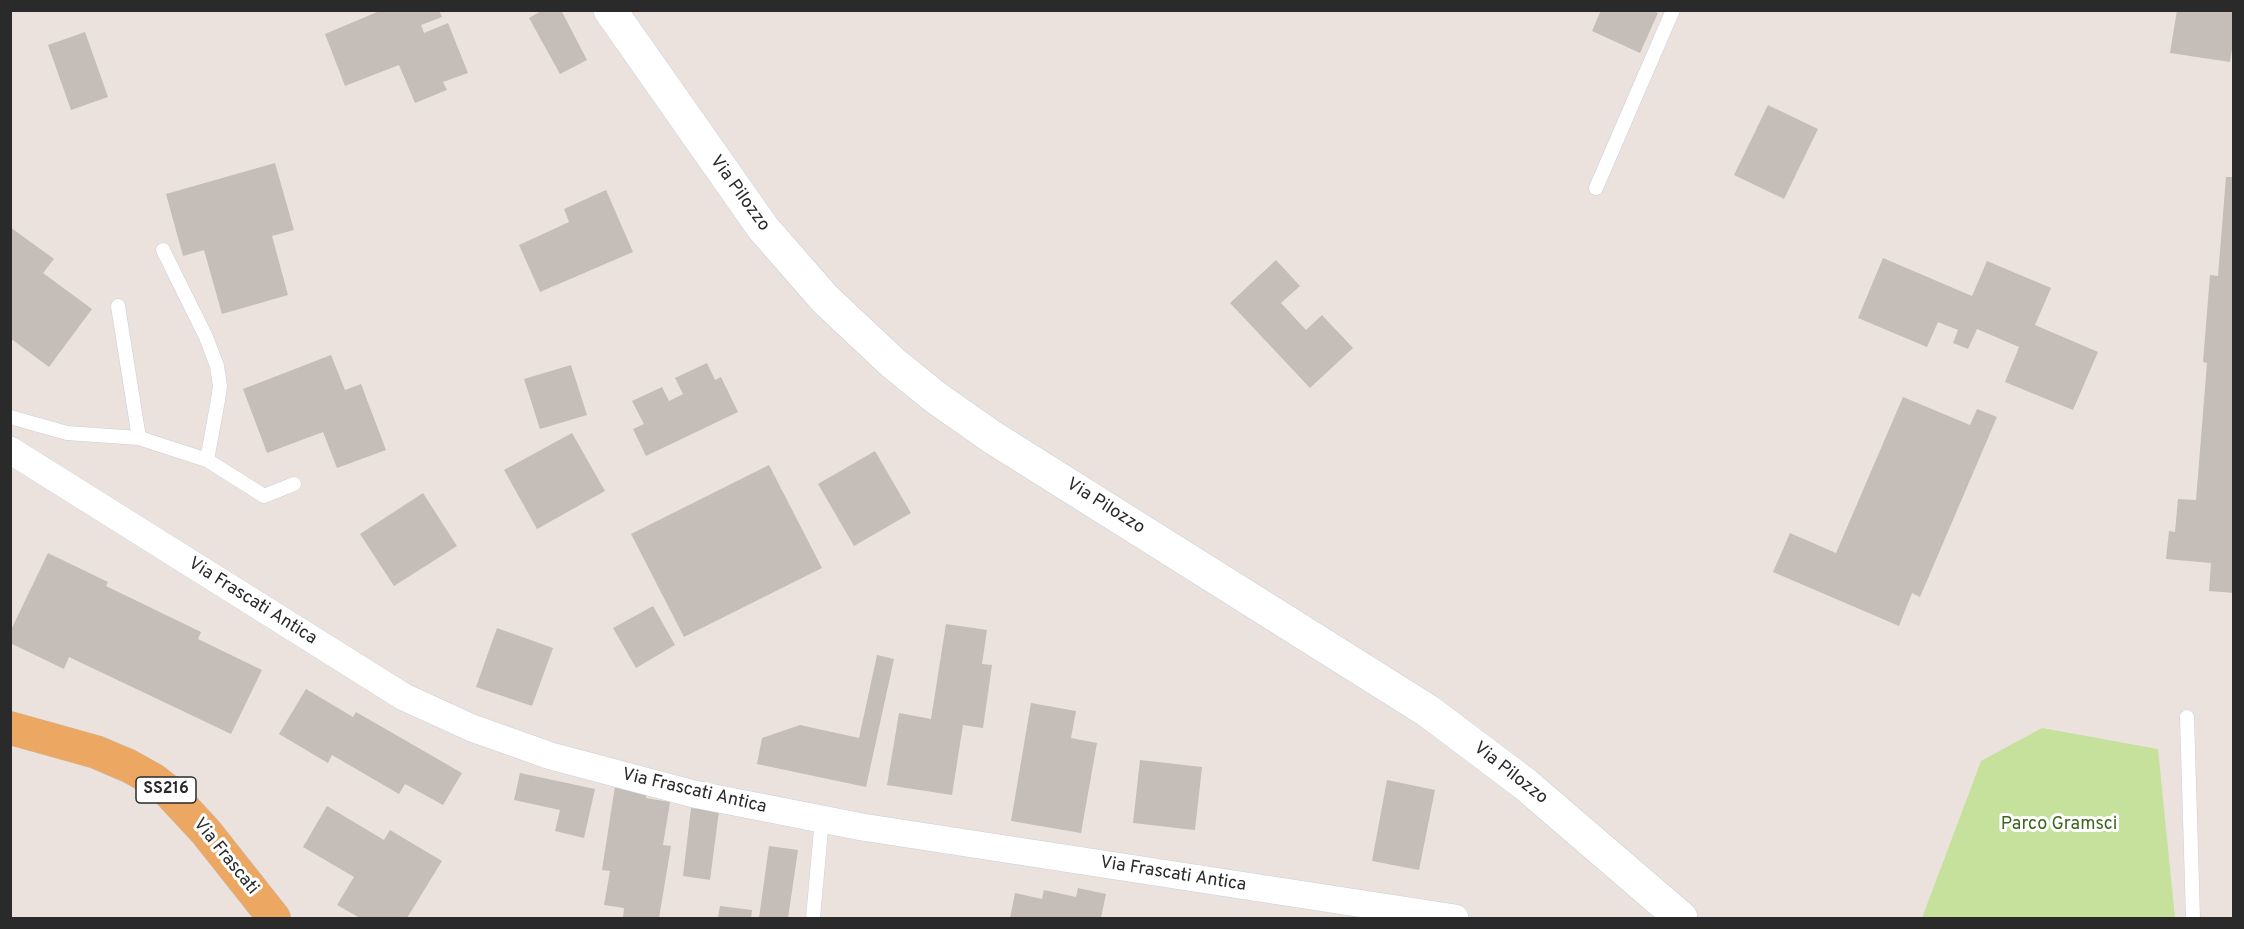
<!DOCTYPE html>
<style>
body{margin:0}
#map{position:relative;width:2244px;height:929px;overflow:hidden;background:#ece2dd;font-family:Overpass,sans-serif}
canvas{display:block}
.frame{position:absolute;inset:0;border:12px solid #2a2a2a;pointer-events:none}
</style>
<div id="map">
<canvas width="2244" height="929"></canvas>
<div class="frame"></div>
</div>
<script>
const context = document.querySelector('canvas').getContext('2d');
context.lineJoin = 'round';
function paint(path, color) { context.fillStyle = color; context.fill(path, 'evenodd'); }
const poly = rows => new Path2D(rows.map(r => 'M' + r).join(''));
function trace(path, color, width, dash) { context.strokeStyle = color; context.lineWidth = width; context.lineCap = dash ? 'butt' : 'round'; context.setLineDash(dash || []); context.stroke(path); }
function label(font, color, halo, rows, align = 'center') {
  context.font = font + ' Overpass,sans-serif'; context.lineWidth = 6; context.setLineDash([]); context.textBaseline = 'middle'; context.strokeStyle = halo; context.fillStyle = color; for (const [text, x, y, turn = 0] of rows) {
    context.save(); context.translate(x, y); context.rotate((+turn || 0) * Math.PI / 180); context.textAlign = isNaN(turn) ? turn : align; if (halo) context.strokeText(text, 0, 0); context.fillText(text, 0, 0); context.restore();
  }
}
const green = poly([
 [2042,728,2158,749,2175,918,1922,918,1981,761]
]);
const building = poly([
 [382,10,439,10,442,17,421,25,424,33,448,23,468,73,443,82,447,90,415,103,399,65,345,86,325,34],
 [543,10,561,10,587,60,560,74,529,18],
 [1601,10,1652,10,1658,13,1640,53,1592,31],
 [2177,10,2234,10,2234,36,2230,62,2170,53],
 [85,32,108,97,71,110,48,45],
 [1768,105,1818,129,1784,199,1734,175],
 [275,163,294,230,272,236,288,295,222,314,204,250,183,256,166,194],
 [2226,177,2234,177,2234,593,2209,591,2211,563,2166,559,2169,531,2175,532,2178,499,2196,500,2207,363,2203,362,2210,275,2218,276],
 [606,190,633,252,540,292,519,245,569,222,564,209],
 [10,227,54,259,43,273,92,309,49,367,10,338],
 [1883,258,1972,296,1987,261,2051,288,2035,325,2098,352,2073,410,2005,382,2019,347,1977,329,1968,349,1953,343,1958,330,1938,322,1927,347,1858,318],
 [1276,260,1300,286,1281,303,1306,330,1322,315,1353,348,1310,388,1230,303],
 [331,355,345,390,361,384,386,450,337,468,323,432,267,453,243,389],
 [707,363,715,380,721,377,738,412,646,456,633,429,644,424,632,401,662,387,669,401,683,394,675,378],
 [571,365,587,415,540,429,524,379],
 [1903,397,1970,425,1977,409,1997,417,1920,597,1912,593,1899,626,1773,572,1790,533,1836,553],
 [572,433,605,491,537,529,504,470],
 [875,451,911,513,854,546,818,484],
 [769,465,822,568,684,637,631,534],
 [423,493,457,546,394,586,360,534],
 [48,553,108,582,106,586,201,632,198,639,262,670,231,734,69,657,64,669,10,643,10,632],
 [653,606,675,645,636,668,613,628],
 [946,624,987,630,982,664,992,665,983,728,963,725,952,795,887,785,899,713,931,719],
 [497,628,553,648,532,706,476,687],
 [877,655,894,659,866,787,757,764,762,738,800,725,859,738],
 [306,689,353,717,356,712,462,773,443,805,405,784,399,794,332,755,328,763,279,734],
 [1031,703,1076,711,1071,738,1097,743,1081,833,1011,821],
 [1140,760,1202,767,1195,830,1133,823],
 [520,773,595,789,584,838,555,831,560,810,514,800],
 [1387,780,1435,790,1419,870,1372,861],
 [615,786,647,791,646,798,670,802,663,845,671,846,659,918,623,918,624,908,604,905,610,871,602,870],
 [327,806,384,840,390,830,442,861,407,918,360,918,337,905,354,877,303,847],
 [691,808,719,811,710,880,683,876],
 [769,846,798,850,788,918,759,918],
 [1078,888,1106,894,1101,918,1010,918,1015,893,1042,899,1044,890,1076,897],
 [720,906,752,910,751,918,718,918]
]);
const lane = poly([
 [1596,188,1673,10],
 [118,306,139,438],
 [10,417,67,433,139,438,207,460,218,400,220,386,217,366,206,337,163,250],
 [207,460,264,496,294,484],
 [2187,717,2193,918],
 [813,918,822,819]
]);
const street = poly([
 [10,450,404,697,472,728,551,756,694,794,862,827,1455,918]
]);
const secondary = poly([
 [610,10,763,228,825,299,892,362,935,397,992,437,1428,711,1525,784,1681,918]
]);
const primary = poly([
 [10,728,96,752,129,766,154,780,168,791,206,832,274,918]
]);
const shields = [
 [166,790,60]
];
const shieldNames = [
 ["SS216",166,790]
];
const streetNames = [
 ["Via Pilozzo",739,194,54],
 ["Via Pilozzo",1105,507,32],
 ["Via Frascati Antica",252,602,32],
 ["Via Pilozzo",1510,774,38],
 ["Via Frascati Antica",694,792,13],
 ["Via Frascati",225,857,51],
 ["Via Frascati Antica",1173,875,9]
];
const parkNames = [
 ["Parco Gramsci",2059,825]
];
paint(green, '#c5e19b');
paint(building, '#c4bdb8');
trace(lane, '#c8cfd8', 15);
trace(street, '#c8cfd8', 28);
trace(secondary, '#c8cfd8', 34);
trace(primary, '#c3c3c3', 34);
trace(lane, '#fff', 14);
trace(street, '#fff', 27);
trace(secondary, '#fff', 33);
trace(primary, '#eca862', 33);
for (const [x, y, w] of shields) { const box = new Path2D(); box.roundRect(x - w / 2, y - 13, w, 26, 4.5); context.fillStyle = '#fff'; context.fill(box); trace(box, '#2a2a2a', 1.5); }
label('bold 16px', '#2a2a2a', null, shieldNames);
label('18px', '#2a2a2a', '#fff', streetNames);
label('18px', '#3e651d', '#fff', parkNames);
</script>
